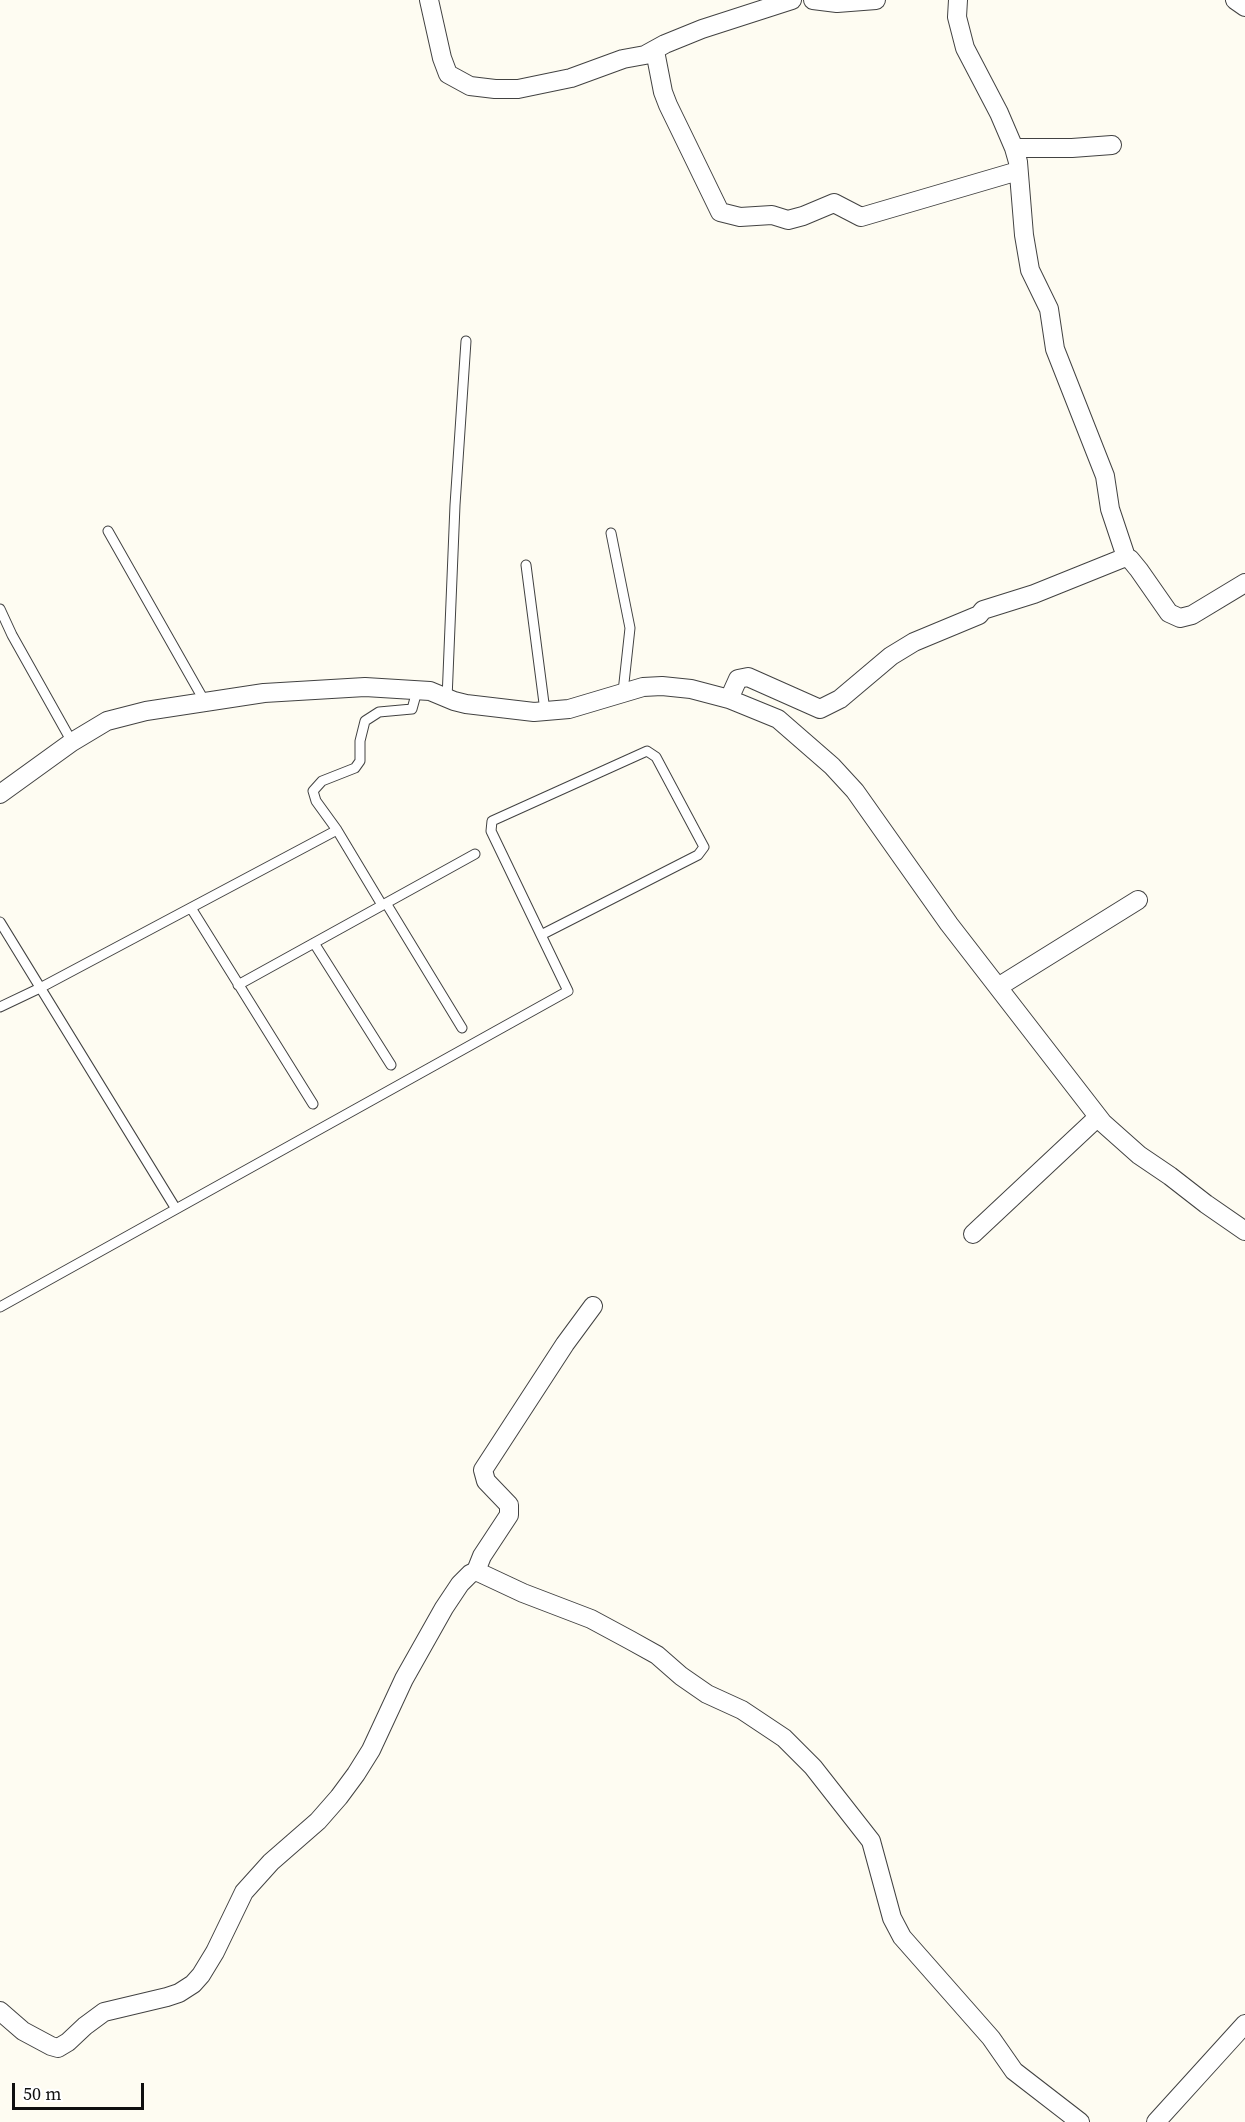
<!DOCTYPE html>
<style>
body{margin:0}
#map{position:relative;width:1245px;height:2122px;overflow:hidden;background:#fefcf2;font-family:"Source Serif 4",serif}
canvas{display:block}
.scale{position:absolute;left:12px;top:2083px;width:132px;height:27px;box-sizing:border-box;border:3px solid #0f0f0f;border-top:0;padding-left:8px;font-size:18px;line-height:21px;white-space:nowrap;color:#0f0f0f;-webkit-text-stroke:4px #fff;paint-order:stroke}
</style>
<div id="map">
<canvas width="1245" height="2122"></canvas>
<div class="scale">50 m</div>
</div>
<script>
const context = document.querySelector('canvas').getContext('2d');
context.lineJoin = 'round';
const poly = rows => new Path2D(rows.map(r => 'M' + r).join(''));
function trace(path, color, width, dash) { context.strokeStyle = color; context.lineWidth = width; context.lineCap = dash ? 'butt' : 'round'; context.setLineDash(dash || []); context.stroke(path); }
const lane = poly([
 [108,531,205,702],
 [611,533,630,628,623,692],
 [526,565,545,711],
 [0,609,12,635,72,742],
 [447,699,455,505,466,341],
 [386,903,462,1028],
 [382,905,337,830,316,801,313,791,322,781,355,768,360,761,360,741,365,721,379,712,412,709,417,691],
 [191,908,313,1104],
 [0,922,176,1209],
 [314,943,391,1065],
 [238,985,475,854],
 [0,1007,40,988,337,830],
 [0,1307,568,991,541,935,491,831,492,821,647,751,656,757,704,847,698,855,541,935]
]);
const street = poly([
 [429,0,442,58,448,74,470,86,495,89,518,89,571,78,623,59,645,55,665,44,702,29,792,0],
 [813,0,837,3,876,0],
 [958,0,957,17,965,48,999,113,1014,148,1018,162,1024,235,1030,270,1049,309,1055,349,1105,476,1110,509,1126,557],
 [1235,0,1245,7],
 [655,51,663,92,668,105,720,212,740,217,772,215,788,220,803,216,834,203,861,217,1018,171],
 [1014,148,1072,148,1112,145],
 [729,699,738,679,748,677,820,709,840,699,891,656,914,642,979,615,983,610,1034,594,1126,557,1130,559,1139,570,1169,613,1180,618,1192,615,1245,583],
 [0,794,72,742,107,721,146,711,264,693,365,687,430,691,454,701,466,704,534,712,569,709,643,687,662,686,691,689,729,699,778,719,832,766,855,791,949,924,1103,1123,1139,1155,1170,1176,1206,1204,1245,1231],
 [998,987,1138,900],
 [973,1234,1098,1117],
 [476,1571,482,1556,509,1515,509,1505,486,1481,483,1470,565,1344,593,1306],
 [0,2011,23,2031,51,2046,58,2048,68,2042,85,2026,104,2012,167,1997,179,1993,193,1984,201,1975,215,1952,244,1892,271,1862,318,1821,339,1797,356,1774,371,1750,404,1679,444,1608,460,1584,470,1574,476,1571,523,1593,591,1619,630,1640,657,1655,681,1676,707,1694,742,1710,784,1738,813,1767,871,1841,892,1918,902,1937,991,2038,1014,2071,1080,2122],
 [1156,2122,1245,2024]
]);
trace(lane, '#424242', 11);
trace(street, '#424242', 20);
trace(lane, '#fff', 9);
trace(street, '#fff', 18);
</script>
